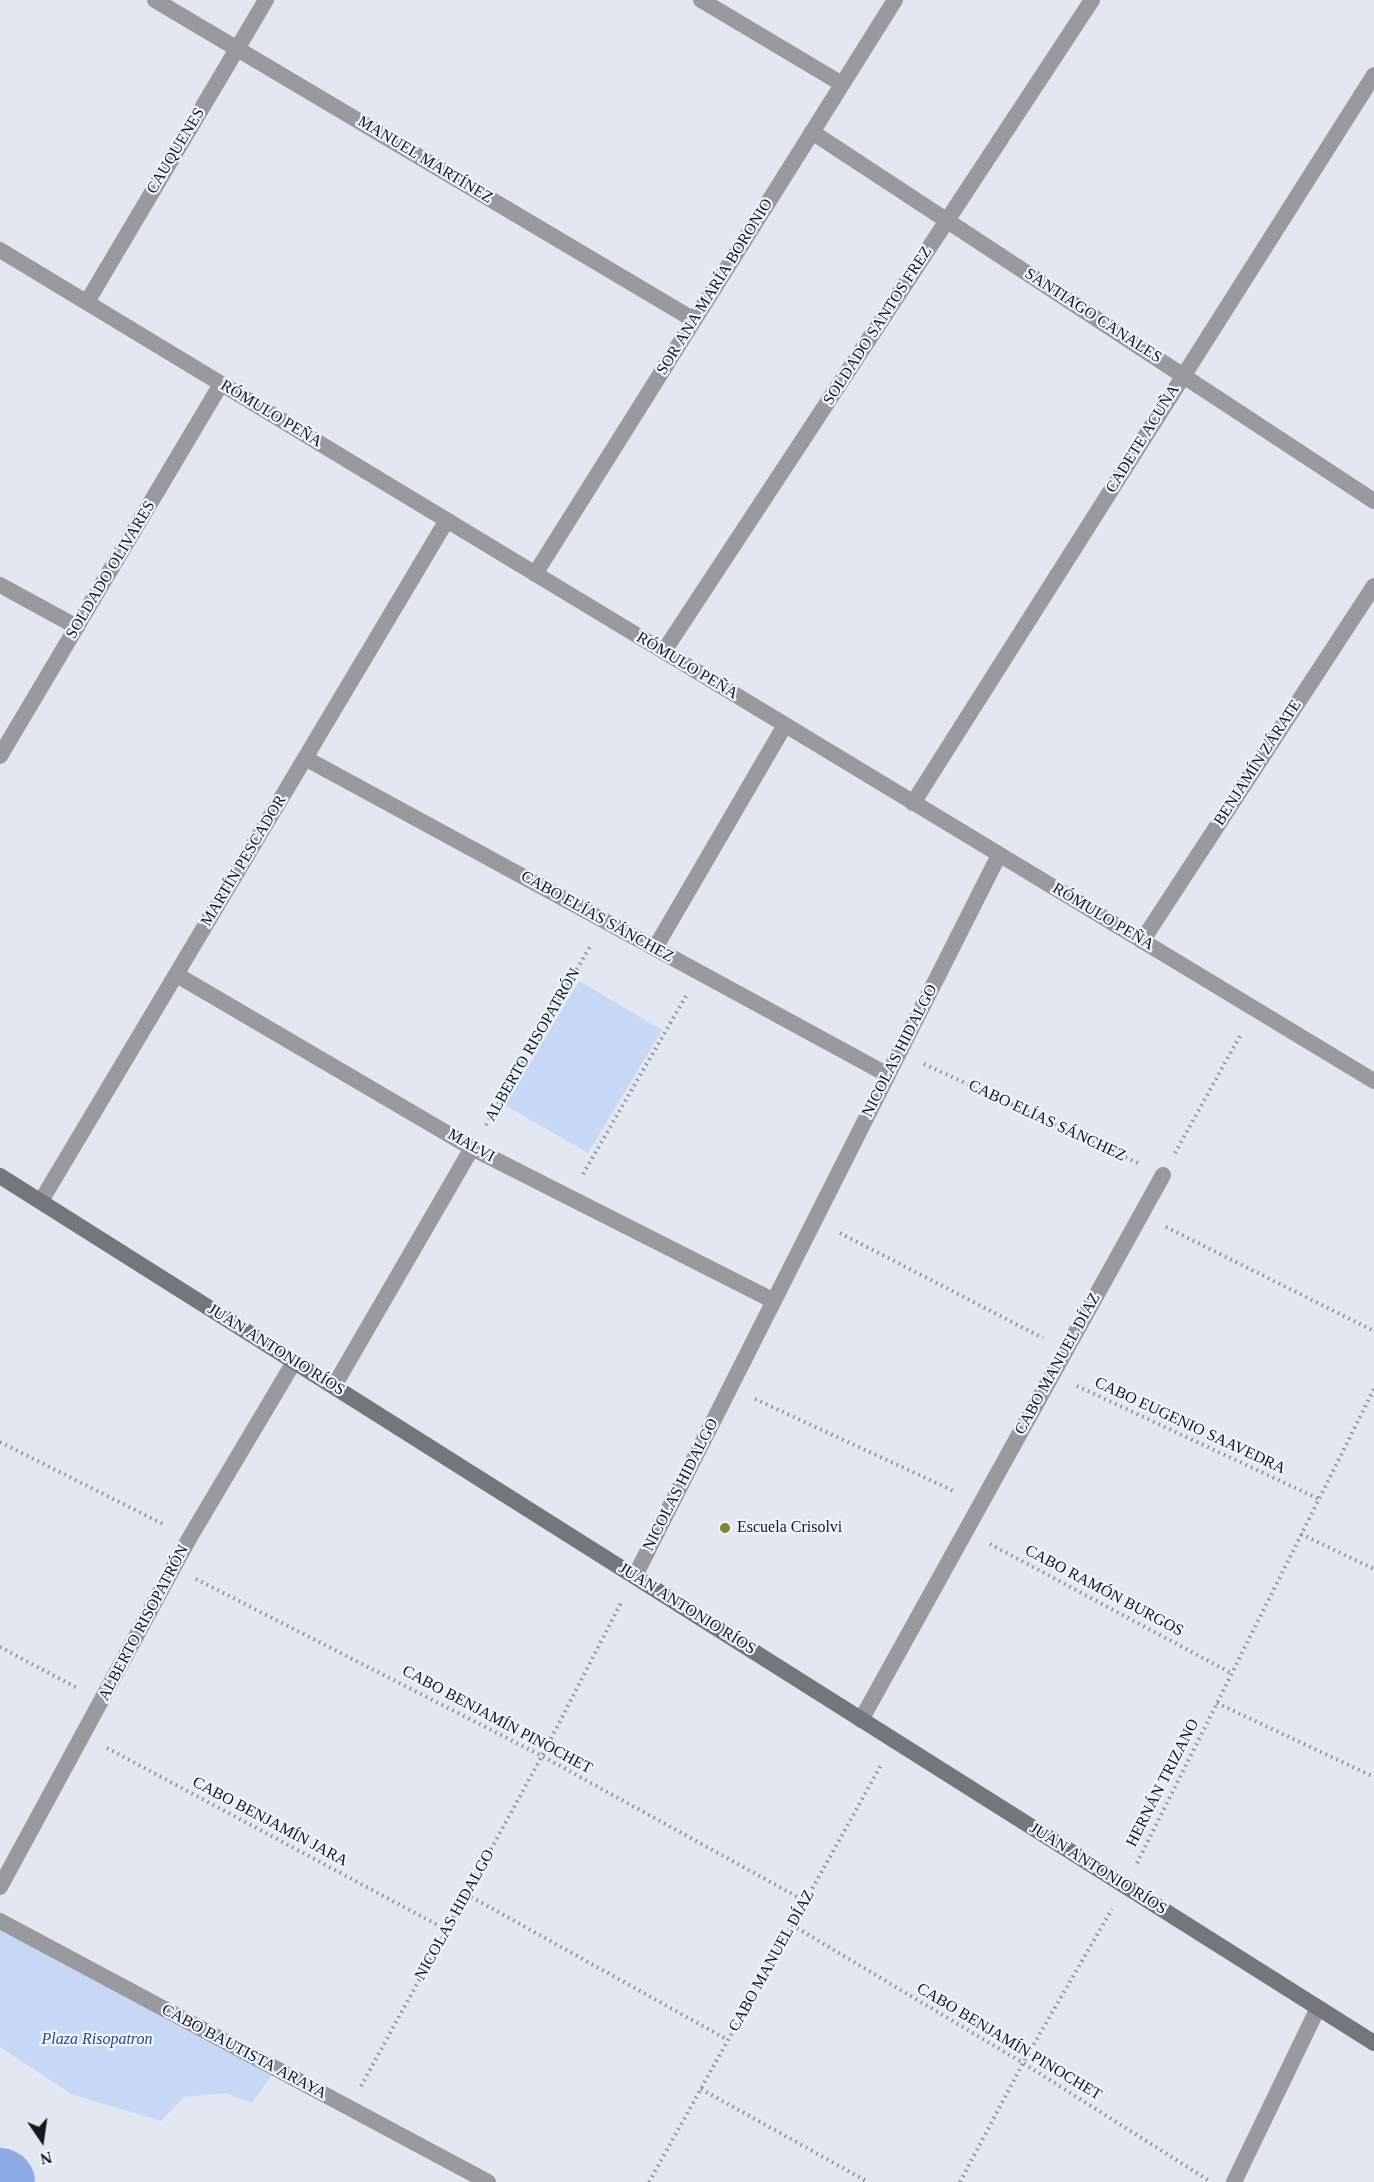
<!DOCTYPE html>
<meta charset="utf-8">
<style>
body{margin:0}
#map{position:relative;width:1374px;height:2182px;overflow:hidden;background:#e2e7f1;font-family:"Times New Roman",serif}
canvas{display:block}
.north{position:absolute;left:12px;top:2110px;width:60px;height:60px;-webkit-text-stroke:4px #eff5fe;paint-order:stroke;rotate:167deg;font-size:16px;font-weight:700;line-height:24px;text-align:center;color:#16181b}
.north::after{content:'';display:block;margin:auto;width:21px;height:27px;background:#16181b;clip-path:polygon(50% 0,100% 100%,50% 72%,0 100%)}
</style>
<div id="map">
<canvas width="1374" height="2182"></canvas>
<div class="north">N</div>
</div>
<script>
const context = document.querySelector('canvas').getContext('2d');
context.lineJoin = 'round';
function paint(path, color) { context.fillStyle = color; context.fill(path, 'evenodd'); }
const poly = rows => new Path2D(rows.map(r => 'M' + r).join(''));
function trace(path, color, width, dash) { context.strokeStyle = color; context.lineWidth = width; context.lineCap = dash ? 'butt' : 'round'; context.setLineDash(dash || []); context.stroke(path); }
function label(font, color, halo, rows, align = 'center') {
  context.font = font + ' "Times New Roman",serif'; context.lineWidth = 4.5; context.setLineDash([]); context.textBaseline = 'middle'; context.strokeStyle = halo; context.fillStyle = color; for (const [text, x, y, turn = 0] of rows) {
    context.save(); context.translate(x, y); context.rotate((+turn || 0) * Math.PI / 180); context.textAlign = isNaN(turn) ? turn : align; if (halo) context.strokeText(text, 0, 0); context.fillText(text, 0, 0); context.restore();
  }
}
const green = poly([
 [579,981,662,1030,588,1153,505,1105],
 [0,1921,276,2069,252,2103,226,2093,184,2097,161,2121,71,2094,0,2047]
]);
const river = poly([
 [0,2181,2,2182]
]);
const path = poly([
 [924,1064,1138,1163],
 [486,1125,591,945],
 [1175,1153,1241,1034],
 [583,1174,686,996],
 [1166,1227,1374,1331],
 [840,1233,1043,1338],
 [1077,1386,1319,1499],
 [755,1399,956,1492],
 [0,1442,165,1525],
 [1301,1534,1374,1569],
 [990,1544,1231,1673],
 [196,1579,542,1756,805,1901],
 [0,1647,79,1689],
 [1217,1703,1374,1777],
 [107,1748,447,1930],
 [1137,1863,1374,1389],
 [466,1894,728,2040],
 [792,1925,1023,2063,1208,2180],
 [361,2086,542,1756,622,1601],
 [701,2089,868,2182],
 [649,2182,881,1765],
 [960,2182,1023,2063,1112,1909]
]);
const minor = poly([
 [155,0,694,320],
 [701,0,842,84],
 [812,132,1374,501],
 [87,302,266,0],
 [0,585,77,627],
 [664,651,1092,0],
 [0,756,221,384],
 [305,758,888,1075],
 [913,803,1374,75],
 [1142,941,1374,586],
 [655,948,785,725],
 [177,975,472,1148,774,1301],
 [41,1201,447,520],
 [334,1386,472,1148],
 [635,1576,999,855],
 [861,1720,1163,1175],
 [0,1887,190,1537,294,1362],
 [0,1921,488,2182],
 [1234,2182,1318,2008]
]);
const tertiary = poly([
 [0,250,1374,1081],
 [535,574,895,0]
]);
const secondary = poly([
 [0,1176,1374,2043]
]);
const markers = [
 [725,1528,6,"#7f8530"]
];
const streetNames = [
 ["CAUQUENES",176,151,-59],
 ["MANUEL MARTÍNEZ",425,160,31],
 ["SOR ANA MARÍA BORONIO",715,287,-58],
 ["SANTIAGO CANALES",1093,316,33],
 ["SOLDADO SANTOS FREZ",878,326,-57],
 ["RÓMULO PEÑA",271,414,31],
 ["CADETE ACUÑA",1143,439,-58],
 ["SOLDADO OLIVARES",111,570,-59],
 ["RÓMULO PEÑA",687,666,31],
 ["BENJAMÍN ZÁRATE",1258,763,-57],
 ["MARTÍN PESCADOR",244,861,-59],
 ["CABO ELÍAS SÁNCHEZ",597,917,29],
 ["RÓMULO PEÑA",1103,917,31],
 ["ALBERTO RISOPATRÓN",533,1045,-60],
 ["NICOLAS HIDALGO",900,1051,-63],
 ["CABO ELÍAS SÁNCHEZ",1047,1121,25],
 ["MALVI",471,1146,29],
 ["JUAN ANTONIO RÍOS",276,1350,32],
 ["CABO MANUEL DÍAZ",1058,1364,-61],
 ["CABO EUGENIO SAAVEDRA",1190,1426,25],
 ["NICOLAS HIDALGO",681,1485,-63],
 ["CABO RAMÓN BURGOS",1104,1591,28],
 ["JUAN ANTONIO RÍOS",687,1609,32],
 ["ALBERTO RISOPATRÓN",144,1623,-62],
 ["CABO BENJAMÍN PINOCHET",497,1720,28],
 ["HERNÁN TRIZANO",1163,1783,-63],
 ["CABO BENJAMÍN JARA",270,1822,28],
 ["JUAN ANTONIO RÍOS",1098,1869,32],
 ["NICOLAS HIDALGO",455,1915,-61],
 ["CABO MANUEL DÍAZ",772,1961,-61],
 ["CABO BENJAMÍN PINOCHET",1009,2042,31],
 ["CABO BAUTISTA ARAYA",244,2052,28]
];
const poiNames = [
 ["Escuela Crisolvi",737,1528]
];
const parkNames = [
 ["Plaza Risopatron",97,2040]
];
paint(green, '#c7d7f6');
trace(river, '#8dabe4', 66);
trace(path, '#888c93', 4, [1.5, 4.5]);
trace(minor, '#989a9e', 16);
trace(tertiary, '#989a9e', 16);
trace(secondary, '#73767b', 16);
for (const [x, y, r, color] of markers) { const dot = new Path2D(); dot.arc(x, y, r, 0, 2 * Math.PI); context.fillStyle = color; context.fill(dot); trace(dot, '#eff5fe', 2); }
label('16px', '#16181b', '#eff5fe', streetNames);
label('16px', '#16181b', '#eff5fe', poiNames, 'left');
label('italic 16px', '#27488c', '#eff5fe', parkNames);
</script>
